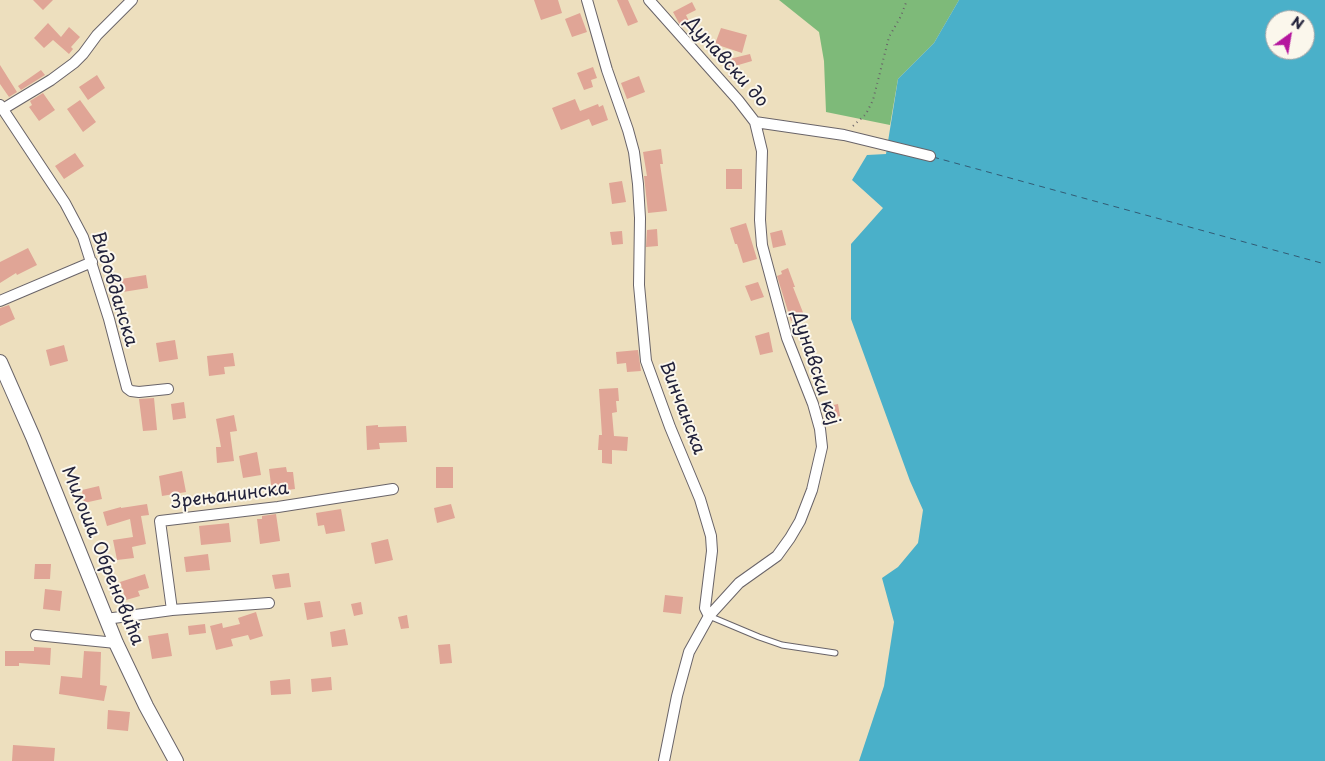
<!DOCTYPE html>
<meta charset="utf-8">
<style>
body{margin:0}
#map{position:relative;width:1325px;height:761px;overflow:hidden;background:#eddfbe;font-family:"Playpen Sans",sans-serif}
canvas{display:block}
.north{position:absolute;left:1265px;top:10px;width:50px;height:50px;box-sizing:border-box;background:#fbf7ec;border:1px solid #a4a2a5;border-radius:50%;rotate:32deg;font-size:14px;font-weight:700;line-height:20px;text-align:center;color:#22223b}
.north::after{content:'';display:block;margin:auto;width:18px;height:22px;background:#b5179e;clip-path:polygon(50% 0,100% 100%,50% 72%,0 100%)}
</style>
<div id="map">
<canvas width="1325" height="761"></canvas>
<div class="north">N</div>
</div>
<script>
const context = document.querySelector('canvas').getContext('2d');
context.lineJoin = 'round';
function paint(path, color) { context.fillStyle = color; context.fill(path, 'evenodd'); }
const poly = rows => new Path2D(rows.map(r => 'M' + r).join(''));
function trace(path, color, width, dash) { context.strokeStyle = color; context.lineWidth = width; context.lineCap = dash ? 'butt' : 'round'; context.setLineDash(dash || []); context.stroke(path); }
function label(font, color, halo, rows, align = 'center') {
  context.font = font + ' "Playpen Sans",sans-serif'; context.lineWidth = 4; context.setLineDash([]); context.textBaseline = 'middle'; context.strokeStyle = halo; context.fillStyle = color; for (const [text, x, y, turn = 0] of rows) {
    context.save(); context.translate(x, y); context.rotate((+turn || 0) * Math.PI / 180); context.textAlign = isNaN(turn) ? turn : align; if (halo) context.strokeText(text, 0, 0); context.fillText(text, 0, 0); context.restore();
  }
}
const forest = poly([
 [779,0,959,0,934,43,898,79,890,125,826,112,824,61,819,32]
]);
const water = poly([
 [959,0,1325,0,1325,761,859,761,884,686,894,622,882,578,898,567,918,543,923,510,910,481,851,319,851,244,883,208,852,180,867,155,886,154,898,79,934,43],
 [1275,20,1305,20,1305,50,1275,50]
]);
const ferry = poly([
 [933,157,1325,264]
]);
const building = poly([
 [33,0,53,0,43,10],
 [534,0,558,0,562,13,541,20],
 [617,0,628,0,638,22,628,26],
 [692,2,696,10,686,15,689,21,680,25,673,12],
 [580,13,587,32,572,37,565,19],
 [48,23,61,37,69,27,80,37,71,47,73,49,69,54,53,40,44,48,34,38],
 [721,28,747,35,742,53,715,44],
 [750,54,752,61,735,66,737,75,729,77,725,60],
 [0,65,17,92,9,97,0,84],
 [593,67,597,78,591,80,593,87,584,90,577,73],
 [41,70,45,75,21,90,18,86],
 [97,75,105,88,88,100,79,87],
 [639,76,645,92,627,99,621,83],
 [43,93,55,110,39,121,29,107,32,105,30,101],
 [575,99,580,111,598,104,599,107,603,105,608,120,592,126,589,119,561,130,552,108],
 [80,100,96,122,83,132,67,109],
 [661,149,663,164,660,164,667,211,648,213,644,176,647,176,643,152],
 [75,153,84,166,64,179,55,166],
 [726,169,742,169,742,189,726,189],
 [622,181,626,202,612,204,609,183],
 [746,223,757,259,743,263,737,244,735,244,730,228],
 [657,229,658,246,646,247,647,230],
 [782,230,786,245,773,248,770,233],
 [622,231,623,244,612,245,610,232],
 [28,248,37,265,17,275,16,273,0,283,0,262],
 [788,268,795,287,793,287,804,315,791,321,777,276,782,274,781,271],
 [146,275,148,288,123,292,121,279],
 [758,282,764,297,751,301,745,286],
 [9,305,15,319,0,326,0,308],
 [769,332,773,352,760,355,755,336],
 [175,340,178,359,159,362,156,343],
 [64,345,68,361,50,366,46,350],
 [638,350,641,371,627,372,626,363,617,364,616,352],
 [233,353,235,366,224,367,225,374,209,376,207,356],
 [618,388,619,401,616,401,617,412,612,413,614,436,628,437,627,451,612,450,612,464,602,463,602,450,598,450,599,435,602,435,599,389],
 [154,398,157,430,143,431,139,399],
 [184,402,186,418,173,420,171,404],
 [838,404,840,416,826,418,824,407],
 [234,415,237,431,230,432,234,461,217,463,216,447,221,447,216,419],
 [378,425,378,427,406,426,407,442,379,443,380,449,367,450,366,426],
 [257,452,261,475,243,478,239,456],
 [286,467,287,472,293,472,295,489,272,492,269,469],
 [436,467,453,467,453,488,436,488],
 [182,471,186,492,162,496,159,476],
 [99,486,102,499,84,503,82,490],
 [147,504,149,515,141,516,146,544,132,547,134,558,117,560,113,540,133,537,130,519,107,526,103,512,121,507,121,508],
 [451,504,455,518,437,523,434,508],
 [341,509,345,531,326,534,324,525,318,526,316,513],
 [276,514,280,541,260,544,257,519,262,519,262,516],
 [229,523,231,542,201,545,199,526],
 [388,539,393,560,375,564,371,543],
 [208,554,210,570,186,572,184,557],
 [35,564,51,564,50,579,34,579],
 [289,573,291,587,275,589,272,575],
 [145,574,149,588,138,591,140,596,126,600,120,582],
 [45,589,62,591,60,611,43,609],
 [665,595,683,597,681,614,663,612],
 [320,601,323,617,307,620,304,603],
 [361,602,363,614,354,616,351,604],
 [256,612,263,636,250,640,248,635,231,639,233,646,216,650,210,626,222,623,223,628,240,624,238,618],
 [407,615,409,628,401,629,398,617],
 [205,624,206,633,189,635,188,626],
 [345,629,348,645,332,647,330,632],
 [168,633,172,656,152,659,148,636],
 [450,644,452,663,440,664,438,645],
 [34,647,51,648,50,665,19,663,19,666,5,666,5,651,34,651],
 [84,651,101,652,100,685,107,686,104,701,59,694,61,676,82,678],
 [331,677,332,690,312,692,311,679],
 [290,679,291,694,271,695,270,681],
 [108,710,130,712,128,731,107,729],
 [13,745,55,748,54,761,12,761]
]);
const path = poly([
 [853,126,866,114,873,100,889,37,901,16,907,0]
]);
const service = poly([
 [709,616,759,637,782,645,835,653]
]);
const minor = poly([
 [587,0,607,70,628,130,634,152,638,184,640,218,639,285,646,361,670,427,700,499,711,536,712,551,705,608,709,616],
 [649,0,738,100,755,122,844,135,930,156],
 [0,105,65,203,83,237,109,319,127,388,131,391,139,392,168,389],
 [3,109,51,80,74,63,83,54,97,35,132,0],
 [0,301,92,262],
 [172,610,160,521,278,507,393,489],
 [106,619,172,610,269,603],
 [36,635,116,643],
 [664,761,677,696,689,652,709,616,739,583,777,556,790,538,800,521,812,490,822,447,820,429,813,404,787,338,762,245,760,220,762,151,755,122]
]);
const tertiary = poly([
 [0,362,33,437,116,643,146,706,176,761]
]);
const streetNames = [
 ["Дунавски до",726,62,48],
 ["Видовданска",114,289,73],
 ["Дунавски кеј",815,368,72],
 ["Винчанска",682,408,69],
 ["Зрењанинска",230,496,-7],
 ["Милоша Обреновића",102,556,68]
];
paint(forest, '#7eba79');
paint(water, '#4ab0c9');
trace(ferry, '#325b74', 1, [6, 5]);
paint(building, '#e0a596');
trace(service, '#696469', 7);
trace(minor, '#696469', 12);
trace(tertiary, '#696469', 16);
trace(path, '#696469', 2, [1, 4]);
trace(service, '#fff', 5);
trace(minor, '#fff', 10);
trace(tertiary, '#fff', 14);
label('18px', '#22223b', '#fbf7ec', streetNames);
</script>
